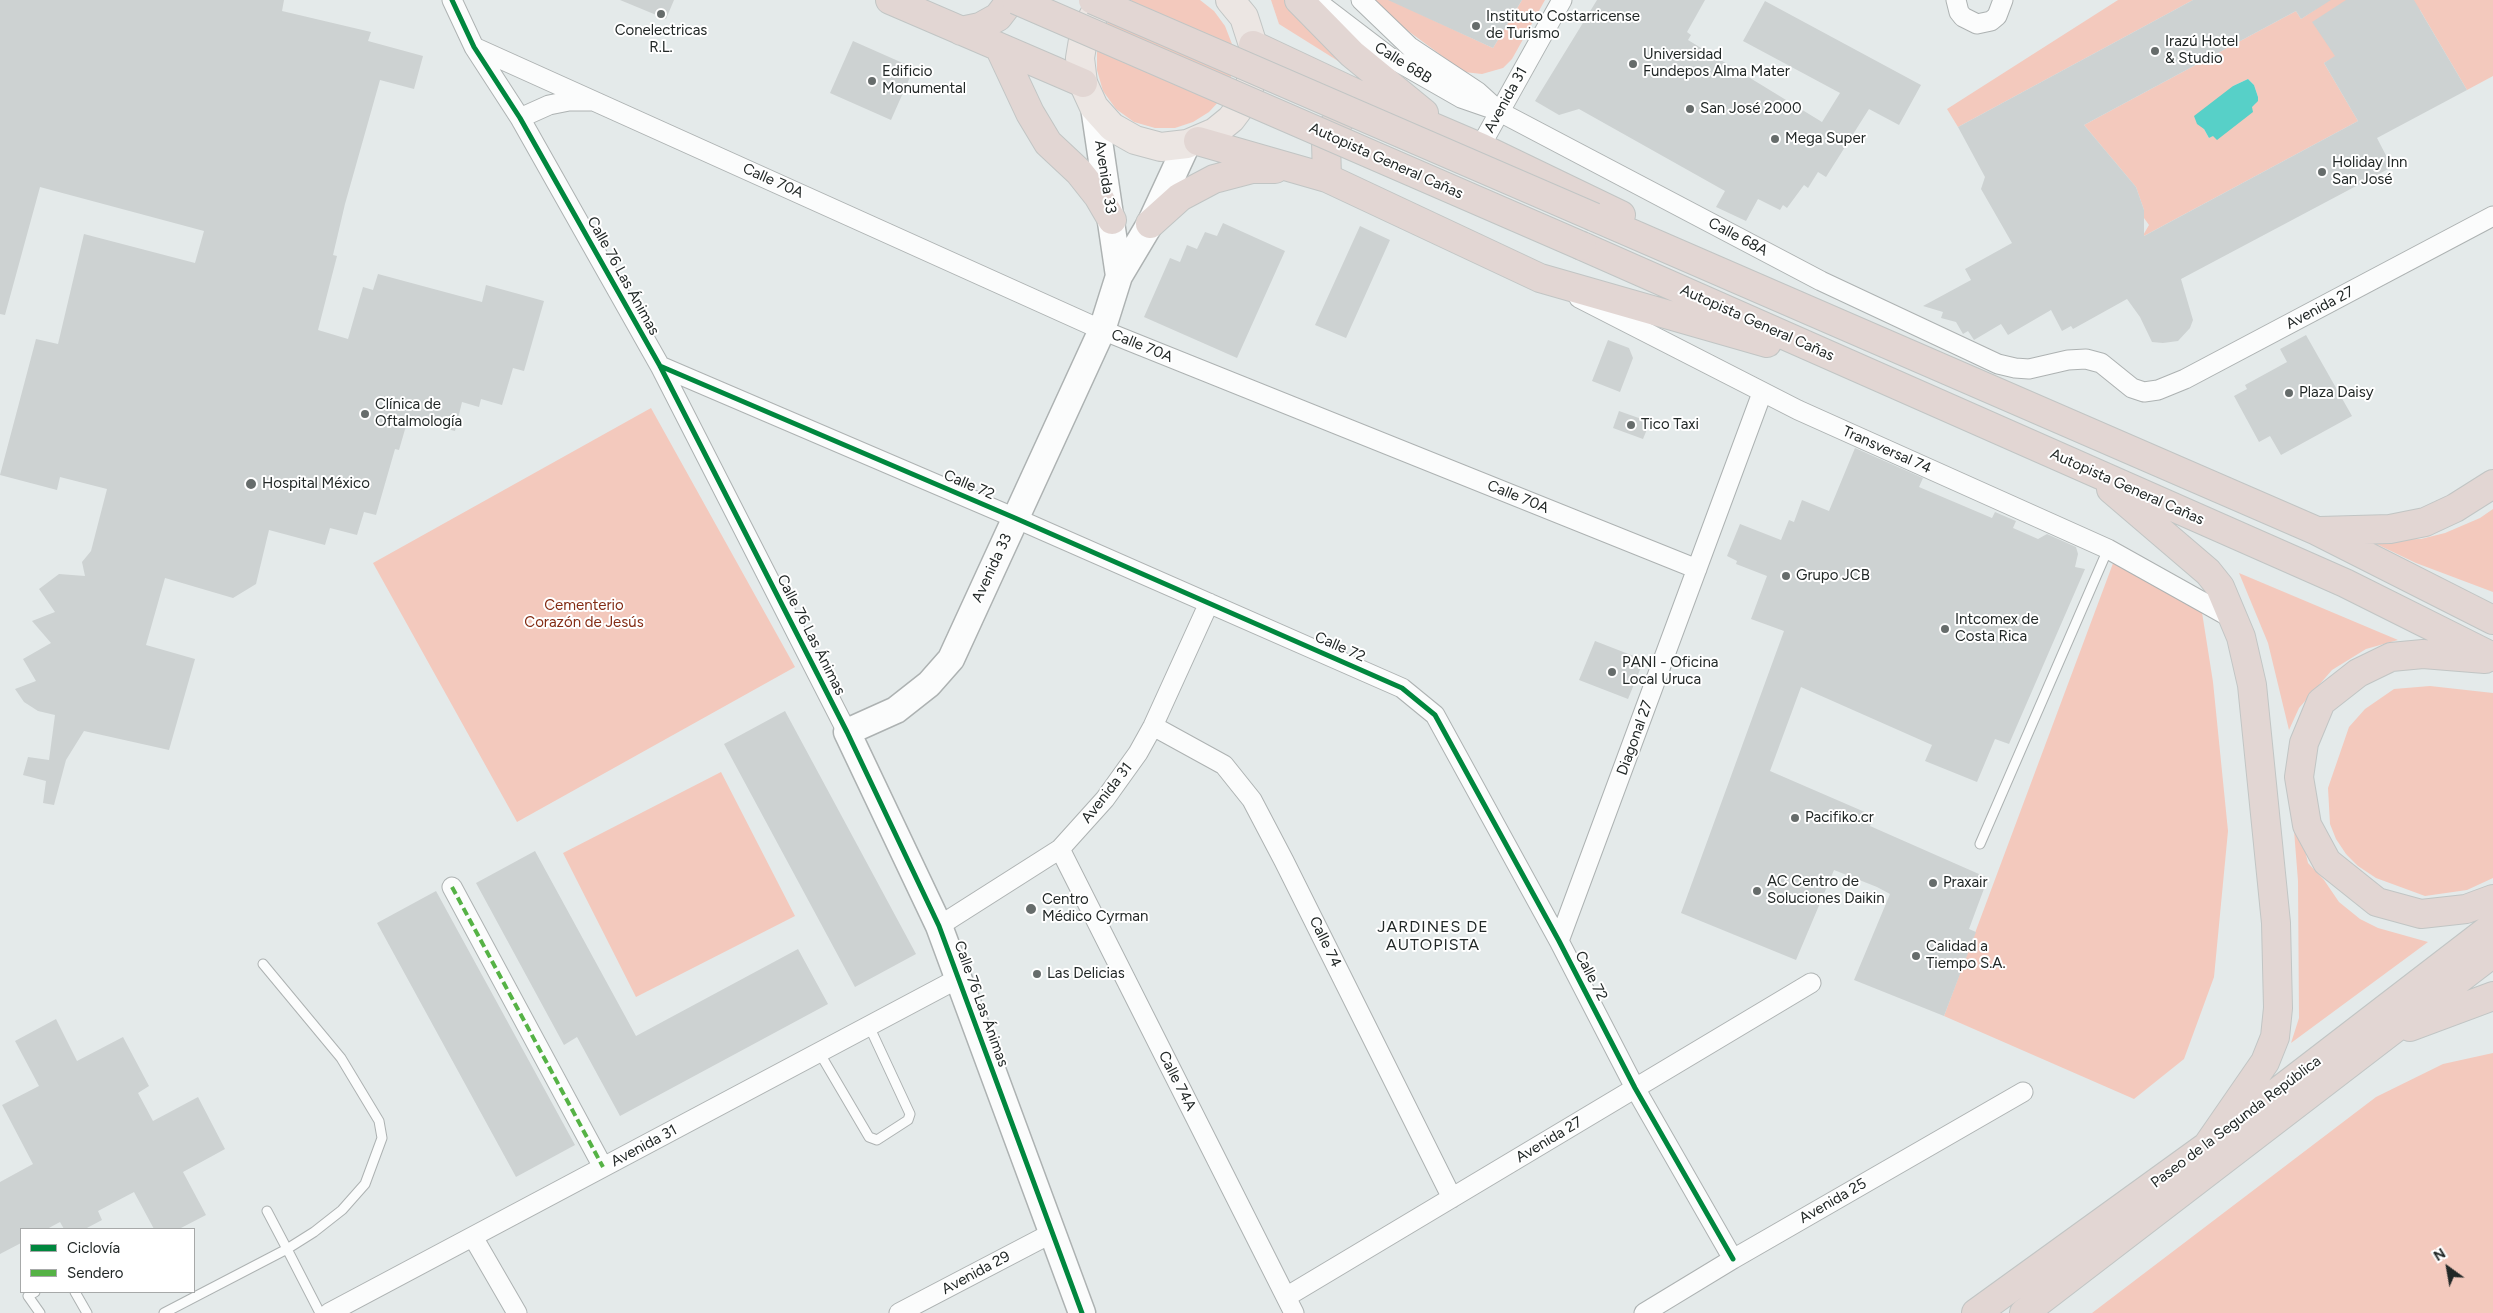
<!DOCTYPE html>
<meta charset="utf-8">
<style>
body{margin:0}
#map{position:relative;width:2493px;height:1313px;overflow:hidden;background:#e4eaea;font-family:Figtree,sans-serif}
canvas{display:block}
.legend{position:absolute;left:20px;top:1228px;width:175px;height:65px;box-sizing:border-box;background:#fff;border:1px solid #a7a9a9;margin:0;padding:6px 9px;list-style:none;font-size:15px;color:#222827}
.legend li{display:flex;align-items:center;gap:10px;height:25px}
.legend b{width:25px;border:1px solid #a7a9a9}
.north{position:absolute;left:2423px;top:1243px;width:50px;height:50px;-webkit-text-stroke:4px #fff;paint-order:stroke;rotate:328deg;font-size:14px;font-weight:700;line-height:20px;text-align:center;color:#222827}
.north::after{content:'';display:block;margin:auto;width:18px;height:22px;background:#222827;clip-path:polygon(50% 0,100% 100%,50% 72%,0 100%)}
</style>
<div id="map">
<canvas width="2493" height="1313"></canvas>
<ul class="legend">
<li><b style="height:6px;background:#00873e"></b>Ciclovía</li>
<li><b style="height:6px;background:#55b245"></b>Sendero</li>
</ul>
<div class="north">N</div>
</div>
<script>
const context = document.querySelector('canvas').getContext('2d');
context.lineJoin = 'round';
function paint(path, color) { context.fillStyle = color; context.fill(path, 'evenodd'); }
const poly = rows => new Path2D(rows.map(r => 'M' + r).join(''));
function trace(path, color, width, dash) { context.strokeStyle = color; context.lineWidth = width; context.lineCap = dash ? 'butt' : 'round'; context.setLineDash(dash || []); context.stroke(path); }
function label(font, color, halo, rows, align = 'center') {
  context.font = font + ' Figtree,sans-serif'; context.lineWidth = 4; context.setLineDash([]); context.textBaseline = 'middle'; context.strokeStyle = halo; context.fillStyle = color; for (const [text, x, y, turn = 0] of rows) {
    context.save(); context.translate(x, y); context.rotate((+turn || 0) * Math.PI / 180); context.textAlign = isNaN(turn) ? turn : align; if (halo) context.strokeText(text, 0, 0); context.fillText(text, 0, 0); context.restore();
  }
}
const green = poly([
 [1132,0,1200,0,1214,11,1225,26,1232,44,1234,63,1230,81,1222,98,1209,112,1193,122,1175,128,1155,128,1134,122,1116,109,1103,91,1097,70,1097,48,1104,27,1118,10],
 [1271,0,1288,0,1378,86,1279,24],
 [1375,0,1390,0,1493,48,1522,0,1545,0,1512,59,1503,68,1482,74,1464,72,1400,25],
 [2118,0,2193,0,1958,127,1947,109],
 [2311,0,2493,0,2493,76,2467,90,2420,10,2324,63,2358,121,2142,237,2149,225,2144,218,2144,210,2136,187,2084,125,2296,11,2301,19,2316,9],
 [2248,79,2254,85,2258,97,2255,104,2209,138,2204,129,2233,86],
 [651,408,795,667,517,822,373,563],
 [2493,509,2493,592,2416,563,2368,540,2421,539,2445,533,2480,518],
 [2115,558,2201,606,2213,682,2228,831,2214,977,2184,1059,2134,1099,1944,1016],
 [2239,573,2398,640,2366,649,2332,670,2299,708,2289,730,2268,643],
 [2430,686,2493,693,2493,878,2467,890,2425,896,2376,878,2358,866,2346,854,2336,839,2330,824,2328,788,2349,727,2365,709,2394,689],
 [721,772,795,916,636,997,563,853],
 [2291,792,2308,863,2324,880,2339,902,2360,919,2378,928,2428,942,2291,1043,2299,1018,2298,881],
 [2493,1053,2493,1313,2092,1313,2376,1097,2443,1064]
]);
const water = poly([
 [2248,79,2254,85,2258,97,2258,101,2252,107,2253,112,2217,140,2213,136,2209,138,2204,129,2197,124,2194,116,2233,86]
]);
const building = poly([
 [0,0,284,0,282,11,371,32,368,41,423,56,414,89,380,80,345,204,333,255,337,256,318,330,348,339,363,287,373,290,378,274,482,302,486,285,544,301,524,371,513,368,502,405,481,399,479,407,462,402,455,431,408,419,399,450,395,449,376,515,364,512,357,535,330,528,325,545,269,530,256,584,233,598,165,578,146,645,195,659,169,750,84,731,66,760,54,805,43,803,46,781,23,775,28,757,49,760,55,715,38,711,24,702,15,689,36,681,23,659,51,643,32,621,55,612,39,589,59,574,85,576,82,562,91,551,107,489,60,477,57,490,0,475,36,339,58,344,84,234,195,263,204,231,40,187,5,315,0,314],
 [620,0,674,0,666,19],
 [1388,0,1522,0,1493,48],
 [1597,0,1705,0,1687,32,1691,35,1688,40,1822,122,1840,93,1743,41,1765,1,1921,85,1899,125,1869,109,1826,177,1818,172,1808,188,1804,185,1787,208,1783,205,1780,210,1758,199,1746,221,1716,207,1725,191,1579,109,1559,115,1535,101],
 [2193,0,2331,0,2301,19,2296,11,2084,125,2136,187,2144,210,2144,236,2358,121,2324,63,2335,56,2312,22,2346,0,2414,0,2467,90,2377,138,2392,167,2181,279,2193,320,2190,328,2178,341,2163,343,2152,342,2140,317,2127,299,2073,329,2071,326,2062,331,2051,310,2008,335,2001,324,1974,340,1968,331,1963,334,1956,322,1941,318,1943,312,1923,306,1971,280,1965,269,2012,243,1981,189,1985,177,1958,127],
 [853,41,914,68,891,120,830,93],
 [1223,223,1285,251,1237,358,1144,317,1170,258,1180,262,1187,245,1197,249,1205,232,1217,236],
 [1360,226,1390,240,1346,338,1315,325],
 [2306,335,2352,416,2281,455,2270,436,2259,442,2234,396,2247,389,2245,385,2287,362,2280,349],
 [1608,340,1629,348,1633,358,1620,392,1592,381],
 [1619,411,1650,422,1643,439,1613,428],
 [1855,448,1923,478,1919,487,1992,518,1995,512,2016,521,2013,528,2038,539,2047,534,2076,547,2078,554,2075,567,2085,569,2009,744,1995,739,1977,782,1925,761,1932,745,1801,687,1770,771,1874,816,1870,826,1988,878,1969,929,1976,932,1944,1016,1854,980,1890,894,1877,887,1834,870,1796,960,1681,913,1784,631,1751,619,1767,576,1736,564,1737,561,1727,556,1740,524,1781,540,1789,520,1794,522,1802,500,1829,511],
 [1595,641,1644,660,1628,699,1579,680],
 [785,711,916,954,855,987,724,744],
 [535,851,636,1036,798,949,828,1004,620,1116,577,1037,564,1045,476,883],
 [436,891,575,1145,516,1177,377,923],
 [56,1019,77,1061,123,1037,149,1086,138,1093,153,1121,198,1097,225,1149,183,1172,206,1215,179,1229,154,1229,134,1192,98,1211,102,1220,85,1229,64,1229,60,1222,47,1229,21,1229,21,1243,0,1254,0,1182,33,1164,2,1105,39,1086,15,1041]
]);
const lane = poly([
 [1980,844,2108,549],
 [263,964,341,1058,379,1121,382,1138,365,1184,342,1210,314,1232,287,1249,320,1313],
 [819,1052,869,1137,877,1140,908,1120,910,1114,869,1026],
 [35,1292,28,1296,40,1313],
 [75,1292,87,1313],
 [164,1313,287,1249,267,1211]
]);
const street = poly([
 [452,0,474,47,520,118,660,366,847,732],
 [1315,0,1391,58,1461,98,1487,107],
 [1361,0,1410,47,1478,92,1500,112,1821,281,1998,364,2015,368,2029,369,2068,360,2086,359,2101,363,2132,388,2144,392,2158,390,2185,379,2493,216],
 [1956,0,1959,12,1963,17,1977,24,1991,21,1997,16,2003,0],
 [474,47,1102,330,1697,569],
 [520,118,549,105,569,101,591,101],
 [1480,147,1562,0],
 [1579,298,1798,410,2108,549,2235,620],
 [660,366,1015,518,1402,688,1435,715,1559,941,1635,1088,1733,1259],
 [1153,726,1224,765,1252,800,1284,861,1452,1198],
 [1060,849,1294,1313],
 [452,887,603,1167],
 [939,926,1060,849,1105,799,1138,753,1153,726,1209,603],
 [1559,941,1762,393],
 [473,1237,517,1313],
 [1286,1297,1811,983],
 [329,1313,959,978],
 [899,1313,1052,1233],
 [1644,1313,1733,1259,2023,1092]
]);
const secondary = poly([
 [1094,107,1119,276],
 [1082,1313,939,926,847,732,896,710,929,684,951,659,1102,330,1119,276,1150,224,1187,144]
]);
const primary = poly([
 [1106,0,1096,11,1084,34,1080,58,1083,83,1094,107,1112,127,1135,140,1161,147,1187,144,1215,132,1231,119,1243,103,1250,85,1254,65,1253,45,1244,17,1230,0]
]);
const highway = poly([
 [890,0,1083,83],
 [1299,0,1352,54,1424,113],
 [961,31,980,27,998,17,1011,0],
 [1253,45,1370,100,1480,147,1621,215],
 [1000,49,1030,113,1048,143,1079,172,1098,196,1112,220],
 [1198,141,1327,178,1540,278,1767,343],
 [1327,178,1326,141,1332,127,1354,107,1369,101],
 [1594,217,2317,531,2493,620],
 [1150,224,1180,197,1214,179,1252,169,1275,169],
 [1582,246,2345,583,2493,657],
 [2111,489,2208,572,2220,587,2241,637,2252,685,2276,923,2278,1008,2275,1037,2265,1062,2207,1146],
 [2320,531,2390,529,2425,522,2455,508,2493,484],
 [2485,659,2423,654,2391,657,2358,673,2321,702,2304,743,2299,777,2307,825,2327,862,2377,902,2421,914,2466,909,2493,899],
 [2410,1027,2493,996],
 [1976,1313,2207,1146,2493,926],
 [2024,1313,2493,953]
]);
const highwayBridge = poly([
 [1016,0,1582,246],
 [1093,0,1594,217]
]);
const quiet = poly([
 [452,887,603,1167]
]);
const cycleway = poly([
 [452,0,474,47,520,118,660,366,847,732,939,926,1082,1313],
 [660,366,1015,518,1402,688,1435,715,1559,941,1635,1088,1733,1259]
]);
const markers = [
 [661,14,5,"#666c6b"],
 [1476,26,5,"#666c6b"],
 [2155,51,5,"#666c6b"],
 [1633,64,5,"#666c6b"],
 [872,81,5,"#666c6b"],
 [1690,109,5,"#666c6b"],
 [1775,139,5,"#666c6b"],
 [2322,172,5,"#666c6b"],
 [2289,393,5,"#666c6b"],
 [365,414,5,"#666c6b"],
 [1631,425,5,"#666c6b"],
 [251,484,6,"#666c6b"],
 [1786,576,5,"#666c6b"],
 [1945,629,5,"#666c6b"],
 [1612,672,5,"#666c6b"],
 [1795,818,5,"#666c6b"],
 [1933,883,5,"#666c6b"],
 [1757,891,5,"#666c6b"],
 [1031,909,6,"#666c6b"],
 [1916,956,5,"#666c6b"],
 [1037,974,5,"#666c6b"]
];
const poiNames = [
 ["Instituto Costarricense",1486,17],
 ["de Turismo",1486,34],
 ["Conelectricas",661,31,"center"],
 ["R.L.",661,48,"center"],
 ["Irazú Hotel",2165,42],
 ["& Studio",2165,59],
 ["Universidad",1643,55],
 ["Fundepos Alma Mater",1643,72],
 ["Edificio",882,72],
 ["Monumental",882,89],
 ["San José 2000",1700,109],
 ["Mega Super",1785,139],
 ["Holiday Inn",2332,163],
 ["San José",2332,180],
 ["Plaza Daisy",2299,393],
 ["Clínica de",375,405],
 ["Oftalmología",375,422],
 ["Tico Taxi",1641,425],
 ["Hospital México",262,484],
 ["Grupo JCB",1796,576],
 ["Intcomex de",1955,620],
 ["Costa Rica",1955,637],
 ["PANI - Oficina",1622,663],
 ["Local Uruca",1622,680],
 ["Pacifiko.cr",1805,818],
 ["AC Centro de",1767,882],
 ["Soluciones Daikin",1767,899],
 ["Praxair",1943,883],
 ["Centro",1042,900],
 ["Médico Cyrman",1042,917],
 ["Calidad a",1926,947],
 ["Tiempo S.A.",1926,964],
 ["Las Delicias",1047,974]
];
const streetNames = [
 ["Calle 68B",1403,63,32],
 ["Avenida 31",1506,100,-61],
 ["Autopista General Cañas",1386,161,24],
 ["Avenida 33",1105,177,81],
 ["Calle 70A",773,181,24],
 ["Calle 68A",1738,237,28],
 ["Calle 76 Las Ánimas",623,276,61],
 ["Avenida 27",2320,308,-28],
 ["Autopista General Cañas",1757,323,24],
 ["Calle 70A",1142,346,22],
 ["Transversal 74",1887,450,24],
 ["Calle 72",969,485,23],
 ["Autopista General Cañas",2127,487,24],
 ["Calle 70A",1518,497,22],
 ["Avenida 33",992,568,-65],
 ["Calle 76 Las Ánimas",811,635,63],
 ["Calle 72",1340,647,24],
 ["Diagonal 27",1635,738,-70],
 ["Avenida 31",1107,793,-52],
 ["Calle 74",1325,942,64],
 ["Calle 72",1591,976,63],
 ["Calle 76 Las Ánimas",981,1004,70],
 ["Calle 74A",1177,1081,63],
 ["Paseo de la Segunda República",2236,1122,-37],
 ["Avenida 27",1549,1140,-31],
 ["Avenida 31",644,1146,-28],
 ["Avenida 25",1833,1201,-30],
 ["Avenida 29",976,1273,-28]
];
const parkNames = [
 ["Cementerio",584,606],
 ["Corazón de Jesús",584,623]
];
const neighbourhoodNames = [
 ["JARDINES DE",1433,927],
 ["AUTOPISTA",1433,945]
];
paint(green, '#f3c9bd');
paint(water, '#57d0c8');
paint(building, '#cdd2d2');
trace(lane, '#adb2b2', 11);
trace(street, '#adb2b2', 21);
trace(secondary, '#adb2b2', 29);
trace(primary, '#c1c5c4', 30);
trace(highway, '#c1c5c4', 30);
trace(lane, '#fbfcfc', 9);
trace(street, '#fbfcfc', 19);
trace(secondary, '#fbfcfc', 26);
trace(primary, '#ece6e3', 28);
trace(highway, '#e2d6d3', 28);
trace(highwayBridge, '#c1c5c4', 30, []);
trace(highwayBridge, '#e2d6d3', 28);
trace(quiet, '#55b245', 4, [8, 4]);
trace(cycleway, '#00873e', 5);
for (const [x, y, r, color] of markers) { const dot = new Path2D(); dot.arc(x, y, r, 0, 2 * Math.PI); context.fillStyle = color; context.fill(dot); trace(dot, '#fff', 2); }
label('15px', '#222827', '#fff', poiNames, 'left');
label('15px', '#222827', '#fff', streetNames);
label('15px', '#832c14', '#fff', parkNames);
context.letterSpacing = '1px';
label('16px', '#222827', '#fff', neighbourhoodNames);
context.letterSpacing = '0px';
</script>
